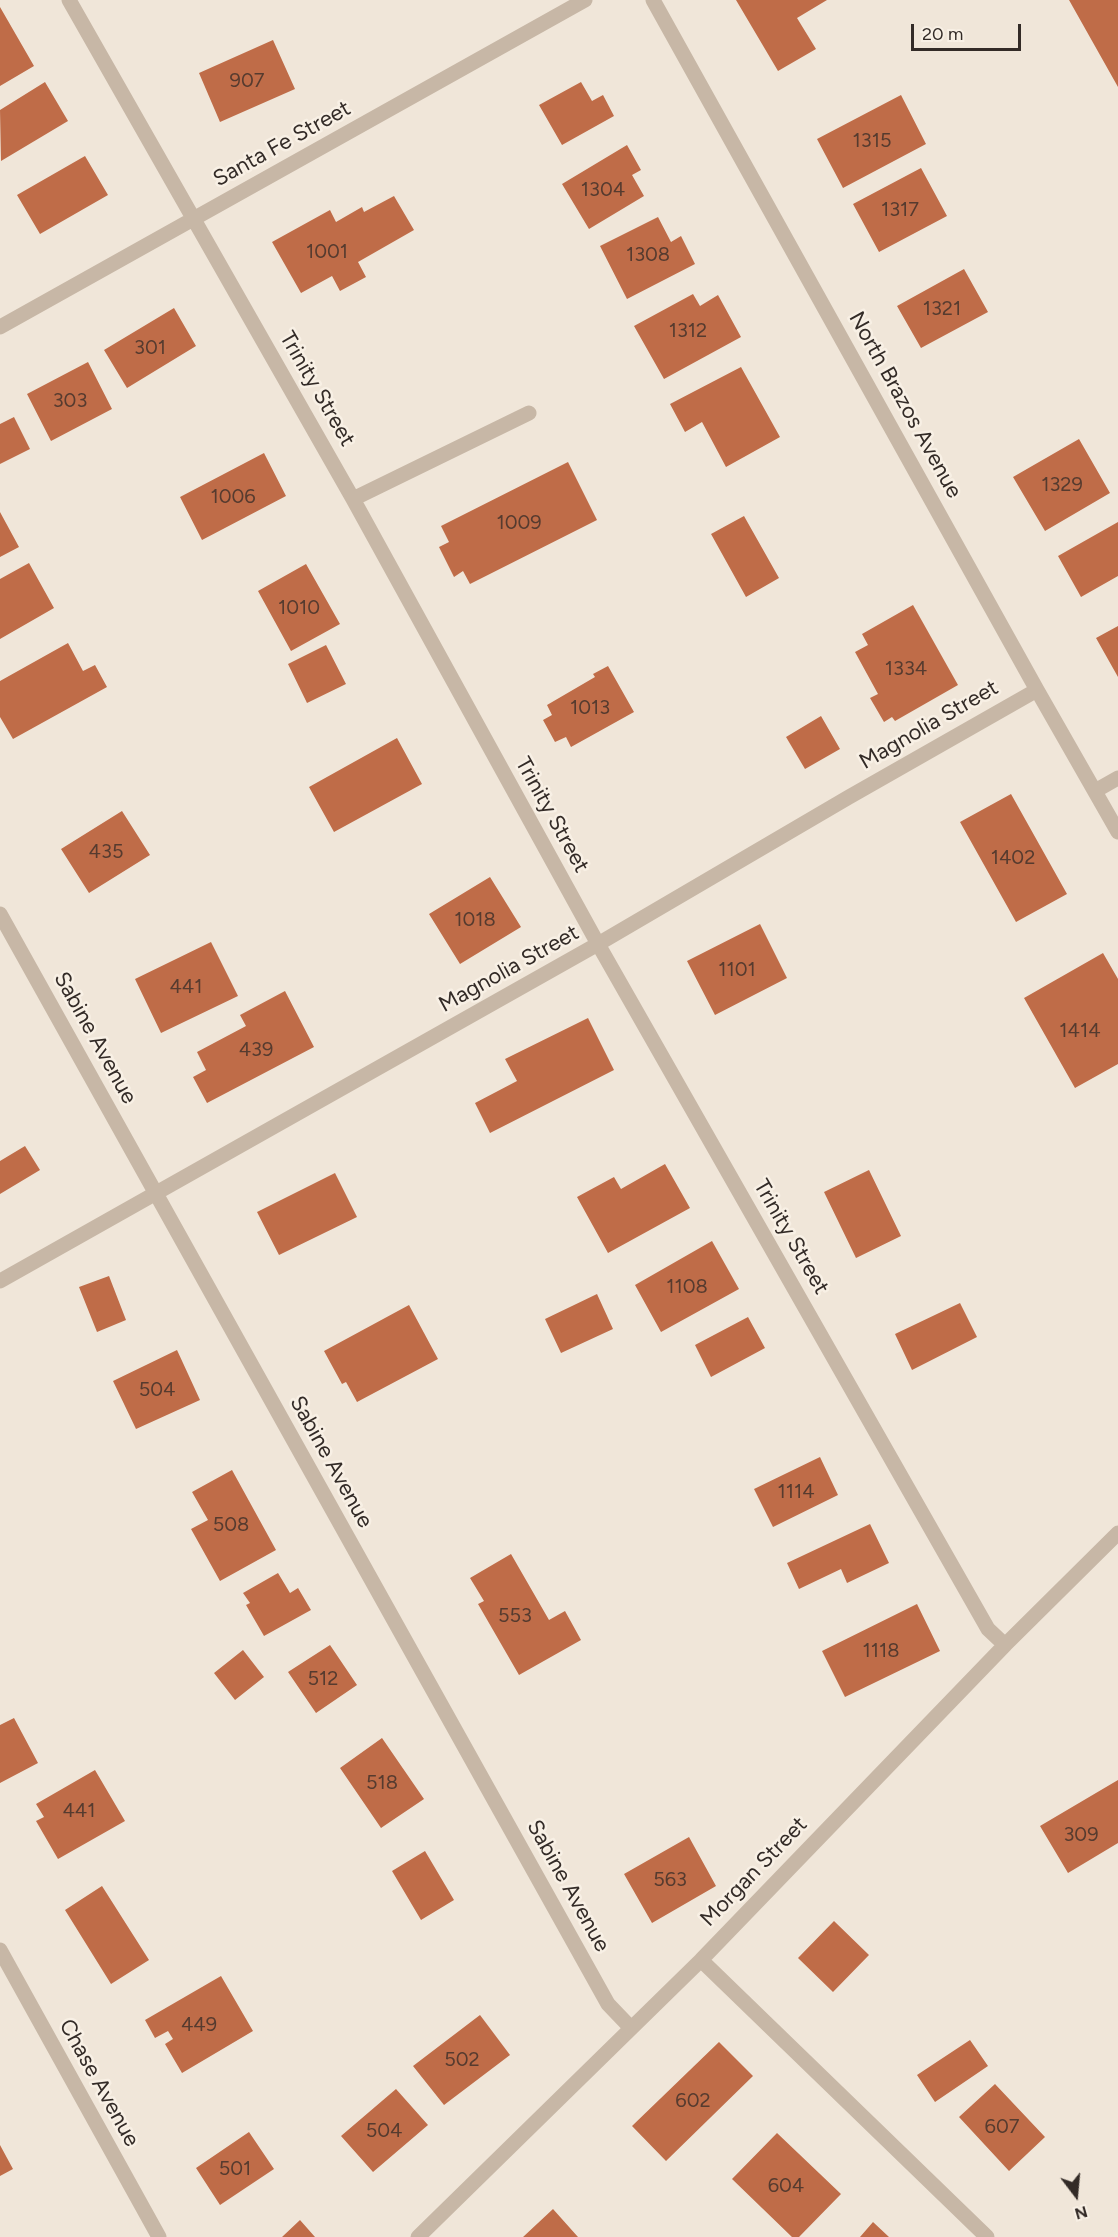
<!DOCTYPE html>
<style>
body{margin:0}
#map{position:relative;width:1118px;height:2237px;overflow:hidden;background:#f0e6d9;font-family:Figtree,sans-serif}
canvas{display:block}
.north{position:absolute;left:1046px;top:2165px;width:60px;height:60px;-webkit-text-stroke:4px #f8f0e5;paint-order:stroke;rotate:164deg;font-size:16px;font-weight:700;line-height:24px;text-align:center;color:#332b27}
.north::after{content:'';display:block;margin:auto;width:21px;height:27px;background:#332b27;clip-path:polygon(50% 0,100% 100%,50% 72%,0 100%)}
.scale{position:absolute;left:911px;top:24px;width:110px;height:27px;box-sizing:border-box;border:3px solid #332b27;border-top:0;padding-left:8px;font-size:18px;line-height:21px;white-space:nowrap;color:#332b27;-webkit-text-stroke:4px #f8f0e5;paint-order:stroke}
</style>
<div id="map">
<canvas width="1118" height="2237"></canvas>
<div class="north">N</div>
<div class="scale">20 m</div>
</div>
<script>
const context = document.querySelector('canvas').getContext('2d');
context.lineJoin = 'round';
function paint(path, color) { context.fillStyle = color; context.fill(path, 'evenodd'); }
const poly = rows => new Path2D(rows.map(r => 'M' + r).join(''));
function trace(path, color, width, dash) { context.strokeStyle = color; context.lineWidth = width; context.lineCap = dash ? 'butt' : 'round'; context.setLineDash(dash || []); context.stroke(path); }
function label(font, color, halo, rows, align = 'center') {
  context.font = font + ' Figtree,sans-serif'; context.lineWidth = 5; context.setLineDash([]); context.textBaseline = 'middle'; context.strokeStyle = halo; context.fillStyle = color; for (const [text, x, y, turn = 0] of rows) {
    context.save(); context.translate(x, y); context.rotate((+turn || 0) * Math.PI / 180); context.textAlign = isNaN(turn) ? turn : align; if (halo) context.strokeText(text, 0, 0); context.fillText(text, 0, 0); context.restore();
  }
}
const building = poly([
 [736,0,827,0,797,18,816,49,778,71],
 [1069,0,1118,0,1118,87],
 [0,7,34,66,0,86],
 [273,40,295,89,220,122,199,73],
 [45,82,68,121,1,161,0,110],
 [581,82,592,101,603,95,614,116,562,145,539,105],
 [901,95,926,144,843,188,817,139],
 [627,145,641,170,632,175,644,196,589,229,562,184],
 [85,156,108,195,40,234,17,195],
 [921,168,947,216,879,252,853,204],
 [394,196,414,230,358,262,366,277,340,291,332,276,301,293,272,242,330,210,336,222,362,207,364,212],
 [658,217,671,242,681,236,695,264,627,299,600,246],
 [964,269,988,312,921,348,897,306],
 [693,294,700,306,718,295,741,337,664,379,634,326],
 [174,308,196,346,127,388,104,350],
 [88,362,112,409,51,441,27,394],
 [741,367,780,437,726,467,702,422,685,432,670,404],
 [14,417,30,449,0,464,0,424],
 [1079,439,1110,493,1045,531,1013,477],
 [264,453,286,496,202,540,180,497],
 [568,462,597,520,470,584,463,571,454,577,439,547,449,542,441,526],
 [0,512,19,547,0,557],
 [744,516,779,578,746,597,711,534],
 [1118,522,1118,576,1081,597,1058,556],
 [29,563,54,608,0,639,0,579],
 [306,564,340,624,291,651,258,591],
 [913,605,958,685,895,721,892,717,884,722,870,698,878,694,855,652,868,645,862,634],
 [1118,626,1118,677,1096,638],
 [68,643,83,671,95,665,107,687,13,739,0,717,0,681],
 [326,645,346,684,307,703,288,664],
 [608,666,634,712,571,747,566,737,555,742,543,720,552,715,547,705,595,677,593,674],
 [821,716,840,749,805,769,786,737],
 [397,738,422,784,334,832,309,787],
 [1011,794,1067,894,1016,922,960,822],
 [122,811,150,855,89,893,61,849],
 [490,877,521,927,460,964,429,914],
 [760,924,787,978,715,1015,687,961],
 [211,942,238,996,161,1033,135,979],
 [1103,953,1118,979,1118,1064,1075,1088,1024,998],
 [285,991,314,1047,207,1103,193,1077,206,1070,197,1052,246,1026,240,1015],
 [588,1018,614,1070,490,1133,475,1103,517,1081,505,1059],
 [25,1146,40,1170,0,1194,0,1161],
 [665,1164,690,1208,608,1253,577,1197,614,1177,621,1189],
 [869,1170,901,1236,856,1258,824,1192],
 [335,1173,357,1217,279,1255,257,1212],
 [712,1241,739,1289,661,1332,635,1285],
 [109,1276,126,1320,97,1332,79,1287],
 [597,1294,613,1329,561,1353,545,1319],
 [960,1303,977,1337,912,1370,895,1334],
 [409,1305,438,1359,357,1402,346,1382,342,1384,324,1351],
 [748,1317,765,1348,711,1377,695,1345],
 [177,1350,200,1400,136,1429,113,1381],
 [820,1457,838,1495,773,1527,754,1489],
 [232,1470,276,1550,220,1581,191,1529,208,1520,192,1492],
 [870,1524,889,1563,847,1583,841,1569,799,1589,787,1563],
 [511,1554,549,1620,565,1611,581,1640,519,1675,478,1604,484,1601,470,1578],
 [278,1573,290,1593,298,1588,311,1610,264,1636,246,1605,250,1603,243,1593],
 [917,1604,940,1651,845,1697,822,1651],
 [330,1645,357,1685,316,1713,288,1672],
 [243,1650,264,1677,235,1700,214,1673],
 [14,1718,38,1763,0,1783,0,1725],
 [382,1738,424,1799,381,1828,340,1768],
 [95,1770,125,1821,58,1859,36,1821,44,1817,36,1804],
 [1118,1780,1118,1843,1068,1873,1040,1826],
 [689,1837,716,1886,652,1923,624,1874],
 [425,1851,454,1900,421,1920,392,1871],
 [102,1886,149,1960,111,1984,65,1910],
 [834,1921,869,1955,833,1992,798,1958],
 [221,1976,253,2031,182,2073,165,2044,173,2039,168,2031,155,2038,145,2020],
 [480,2015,510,2055,444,2105,413,2066],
 [970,2040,988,2066,935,2102,917,2075],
 [719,2042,753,2076,666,2161,632,2126],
 [995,2084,1045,2137,1009,2171,959,2117],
 [396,2089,428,2125,373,2172,341,2136],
 [249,2132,274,2169,220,2205,196,2168],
 [777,2133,841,2194,799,2237,792,2237,732,2179],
 [0,2145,13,2169,0,2176],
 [553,2209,578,2237,523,2237],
 [300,2220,315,2237,282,2237],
 [873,2222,889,2237,860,2237]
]);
const minor = poly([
 [69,0,353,499,598,944,988,1629,1005,1645],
 [653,0,1037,690,1118,832],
 [0,327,585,0],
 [353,499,529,413],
 [1095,791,1118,778],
 [0,914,608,2004,630,2027],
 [0,1281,598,944,849,797,1037,690],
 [0,1950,159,2237],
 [701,1960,987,2237],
 [418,2237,701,1960,1005,1645,1118,1533]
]);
const numberNames = [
 ["907",247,81],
 ["1315",872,141],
 ["1304",603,190],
 ["1317",900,210],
 ["1001",327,252],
 ["1308",648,255],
 ["1321",942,309],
 ["1312",688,331],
 ["301",150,348],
 ["303",70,401],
 ["1329",1062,485],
 ["1006",233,497],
 ["1009",519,523],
 ["1010",299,608],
 ["1334",906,669],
 ["1013",590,708],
 ["435",106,852],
 ["1402",1013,858],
 ["1018",475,920],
 ["1101",737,970],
 ["441",186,987],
 ["1414",1080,1031],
 ["439",256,1050],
 ["1108",687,1287],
 ["504",157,1390],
 ["1114",796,1492],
 ["508",231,1525],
 ["553",515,1616],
 ["1118",881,1651],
 ["512",323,1679],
 ["518",382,1783],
 ["441",79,1811],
 ["309",1081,1835],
 ["563",670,1880],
 ["449",199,2025],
 ["502",462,2060],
 ["602",693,2101],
 ["607",1002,2127],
 ["504",384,2131],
 ["501",235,2169],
 ["604",786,2186]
];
const streetNames = [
 ["Santa Fe Street",282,144,-29],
 ["Trinity Street",317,389,60],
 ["North Brazos Avenue",905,405,61],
 ["Magnolia Street",929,725,-30],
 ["Trinity Street",552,815,61],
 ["Magnolia Street",509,969,-29],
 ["Sabine Avenue",95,1038,61],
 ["Trinity Street",791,1237,60],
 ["Sabine Avenue",331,1462,61],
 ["Morgan Street",754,1872,-46],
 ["Sabine Avenue",568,1886,61],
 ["Chase Avenue",99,2083,61]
];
paint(building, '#bf6c48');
trace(minor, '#c7b7a6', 15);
label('20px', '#563b2f', null, numberNames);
label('22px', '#332b27', '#f8f0e5', streetNames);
</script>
